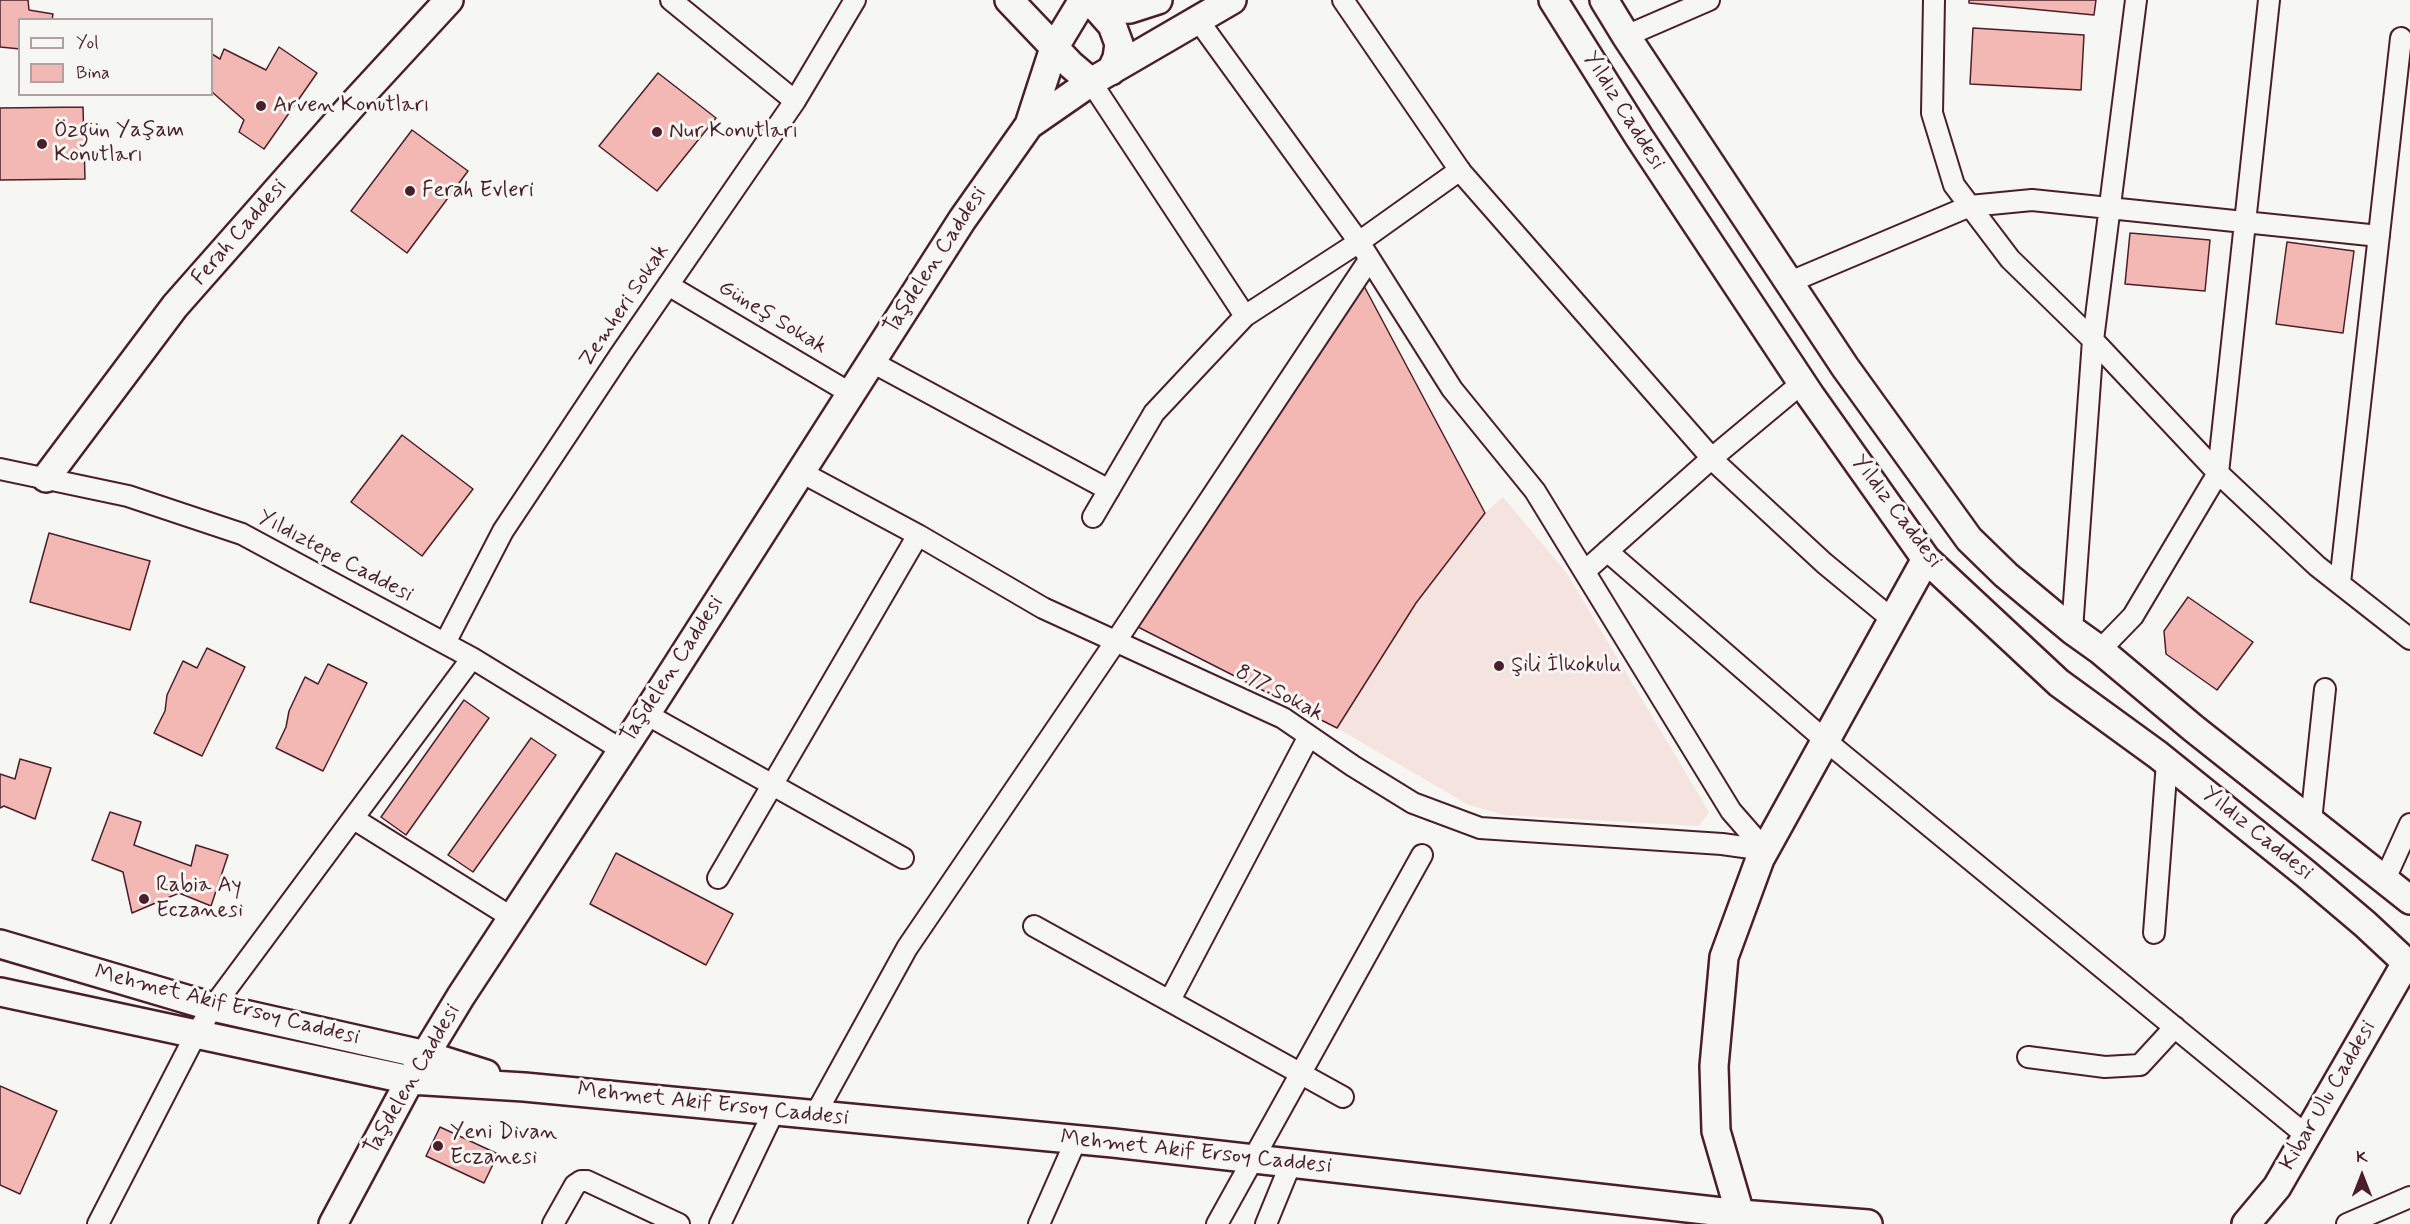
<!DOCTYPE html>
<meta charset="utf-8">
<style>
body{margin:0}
#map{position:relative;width:2410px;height:1224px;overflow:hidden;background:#f6f6f2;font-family:Mynerve,sans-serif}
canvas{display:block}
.legend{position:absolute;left:18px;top:18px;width:195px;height:78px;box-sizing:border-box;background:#f6f6f2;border:2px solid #b1a0a2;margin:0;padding:8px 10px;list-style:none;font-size:18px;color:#4a1f2b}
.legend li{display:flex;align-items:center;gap:12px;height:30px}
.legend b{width:30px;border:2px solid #b1a0a2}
.north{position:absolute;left:2332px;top:1146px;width:60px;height:60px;-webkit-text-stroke:4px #f6f6f2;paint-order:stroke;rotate:0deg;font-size:16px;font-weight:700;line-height:24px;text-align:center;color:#4a1f2b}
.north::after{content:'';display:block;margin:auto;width:21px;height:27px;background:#4a1f2b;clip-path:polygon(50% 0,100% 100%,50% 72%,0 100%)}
</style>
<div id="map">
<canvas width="2410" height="1224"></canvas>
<ul class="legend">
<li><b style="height:8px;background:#f6f6f2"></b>Yol</li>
<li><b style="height:16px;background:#f3b8b3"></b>Bina</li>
</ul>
<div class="north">K</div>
</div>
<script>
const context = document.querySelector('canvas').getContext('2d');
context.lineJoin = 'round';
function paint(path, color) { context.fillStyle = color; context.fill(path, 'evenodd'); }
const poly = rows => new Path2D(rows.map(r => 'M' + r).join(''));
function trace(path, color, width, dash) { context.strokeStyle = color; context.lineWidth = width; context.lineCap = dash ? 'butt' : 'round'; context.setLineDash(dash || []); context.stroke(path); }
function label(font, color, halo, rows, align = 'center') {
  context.font = font + ' Mynerve,sans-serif'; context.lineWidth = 6; context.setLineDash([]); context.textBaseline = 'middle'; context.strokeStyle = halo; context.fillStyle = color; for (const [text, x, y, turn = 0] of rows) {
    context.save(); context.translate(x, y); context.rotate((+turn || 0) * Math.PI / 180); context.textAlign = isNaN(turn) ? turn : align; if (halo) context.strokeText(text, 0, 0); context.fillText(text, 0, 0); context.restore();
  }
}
const built = poly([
 [1503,497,1566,572,1709,812,1699,826,1503,815,1467,804,1337,728,1416,603,1485,513]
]);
const building = poly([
 [0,0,28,0,29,10,53,14,52,20,20,20,20,49,0,47,0,0],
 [1969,0,2096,0,2094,15,1969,3,1969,0],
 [1973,28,2084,35,2081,90,1970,84,1973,28],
 [279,47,317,73,264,149,239,132,244,120,212,92,212,54,220,59,224,49,266,70,279,47],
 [658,73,716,118,657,191,599,146,658,73],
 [83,107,85,179,0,180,0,108,83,107],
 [412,130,468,171,407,253,351,211,412,130],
 [2130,233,2210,240,2205,291,2125,284,2130,233],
 [2287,242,2354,251,2343,333,2276,324,2287,242],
 [1364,286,1485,513,1416,603,1337,728,1138,627,1364,286],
 [402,435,473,489,422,556,351,502,402,435],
 [49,533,150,561,130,630,30,602,49,533],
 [2188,597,2253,642,2217,690,2166,654,2164,631,2188,597],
 [207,648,245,667,202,756,154,733,165,711,167,695,183,661,197,668,207,648],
 [328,664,367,683,323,771,276,748,286,727,289,711,305,677,318,684,328,664],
 [464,700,489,718,406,835,381,817,464,700],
 [531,738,556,755,473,872,448,855,531,738],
 [20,759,51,768,35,819,4,806,0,808,0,774,15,779,20,759],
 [110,812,141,822,134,845,191,866,196,845,228,855,211,906,179,893,132,913,123,872,92,860,110,812],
 [616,853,733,914,706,965,590,904,616,853],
 [0,1086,57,1111,20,1194,0,1185,0,1086],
 [440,1127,498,1154,484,1183,426,1156,440,1127]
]);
const street = poly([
 [671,0,795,101],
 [1343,0,1461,172,1716,463,1824,563,1893,620],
 [1934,0,1932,113,1954,185,2010,259,2093,340,2218,473,2317,566,2410,639],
 [1198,20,1359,242,1452,389,1535,491,1731,811,1765,850],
 [1626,36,1709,0],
 [1091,82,1245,316],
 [1790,282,1970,206,2032,200,2379,236],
 [668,285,850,393],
 [870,361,1109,490],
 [0,469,128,496,242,534,472,658,622,750],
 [799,471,918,535,1043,608,1283,718,1353,766,1413,803,1480,828,1722,844,1765,850],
 [1093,517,1154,413,1245,316,1359,242,1460,170],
 [1607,551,1826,741,2307,1136],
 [1585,571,1712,458,1802,383],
 [2340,583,2401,38],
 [2072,630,2093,340,2136,0],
 [445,643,503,531,620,355,795,101,855,0],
 [2100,650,2133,616,2218,473,2269,0],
 [646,714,903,858],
 [354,819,511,917],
 [2311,821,2325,689],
 [718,878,918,535],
 [2385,879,2410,824],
 [1034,926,1343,1097],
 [2154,933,2167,762],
 [1170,1000,1309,736],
 [2028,1057,2105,1067,2140,1065,2175,1027],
 [815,1115,907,948,1116,641,1369,260],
 [98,1224,196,1034,213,1007,472,658],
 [553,1224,575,1185,581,1181,587,1181,679,1224],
 [720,1224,774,1111],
 [1039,1224,1076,1140],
 [1217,1224,1422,855],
 [1266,1224,1291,1163],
 [2347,1224,2410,1197]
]);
const secondary = poly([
 [1009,0,1071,65,1091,82],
 [1082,0,1096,7,1113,10,1130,9,1158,0],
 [1083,0,1054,48,1029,125,1091,82,1232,0],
 [1553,0,1639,137,1810,395,1926,559,2059,683,2158,755,2306,874,2365,924,2410,966],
 [1604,0,1626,36,1845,367,1969,539,2006,575,2072,630,2100,650,2193,728,2410,900],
 [1096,7,1112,25,1119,44,1117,58,1111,71],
 [46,478,175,306,355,102,449,0],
 [0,944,213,1007,426,1055,486,1074],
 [0,992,410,1080,524,1087,1113,1143,1740,1214,1868,1224],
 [333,1224,410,1080,461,996,646,714,962,220,1029,125],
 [1743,1224,1716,1131,1714,1066,1724,957,1760,859,1926,559],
 [2246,1224,2277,1187,2406,963]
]);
const markers = [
 [261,106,6,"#4a1f2b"],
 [657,132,6,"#4a1f2b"],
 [42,144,6,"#4a1f2b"],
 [410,191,6,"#4a1f2b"],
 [1499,666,6,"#4a1f2b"],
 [144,899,6,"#4a1f2b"],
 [438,1146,6,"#4a1f2b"]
];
const poiNames = [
 ["Arven Konutları",273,106],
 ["Özgün Yaşam",54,131],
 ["Konutları",54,156],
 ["Nur Konutları",669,132],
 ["Ferah Evleri",422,191],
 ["Şili İlkokulu",1511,666],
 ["Rabia Ay",156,886],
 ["Eczanesi",156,911],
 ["Yeni Divan",450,1133],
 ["Eczanesi",450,1158]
];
const streetNames = [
 ["Yıldız Caddesi",1623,111,58],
 ["Ferah Caddesi",240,233,-49],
 ["Taşdelen Caddesi",936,261,-57],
 ["Zemheri Sokak",625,306,-56],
 ["Güneş Sokak",772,318,31],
 ["Yıldız Caddesi",1896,512,53],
 ["Yıldıztepe Caddesi",335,557,28],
 ["Taşdelen Caddesi",673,670,-57],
 ["877.Sokak",1279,694,28],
 ["Yıldız Caddesi",2257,834,39],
 ["Mehmet Akif Ersoy Caddesi",227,1006,14],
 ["Taşdelen Caddesi",413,1080,-60],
 ["Kibar Ulu Caddesi",2329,1096,-60],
 ["Mehmet Akif Ersoy Caddesi",713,1105,6],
 ["Mehmet Akif Ersoy Caddesi",1196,1153,6]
];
paint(built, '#f5e3df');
paint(building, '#f3b8b3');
trace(building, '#4a1f2b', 1.5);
trace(street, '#4a1f2b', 24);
trace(secondary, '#4a1f2b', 32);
trace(street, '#f6f6f2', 20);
trace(secondary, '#f6f6f2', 27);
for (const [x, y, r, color] of markers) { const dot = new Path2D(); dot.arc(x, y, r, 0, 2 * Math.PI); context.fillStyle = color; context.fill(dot); trace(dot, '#f6f6f2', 2); }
label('22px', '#4a1f2b', '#f6f6f2', poiNames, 'left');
label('22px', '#4a1f2b', '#f6f6f2', streetNames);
</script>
